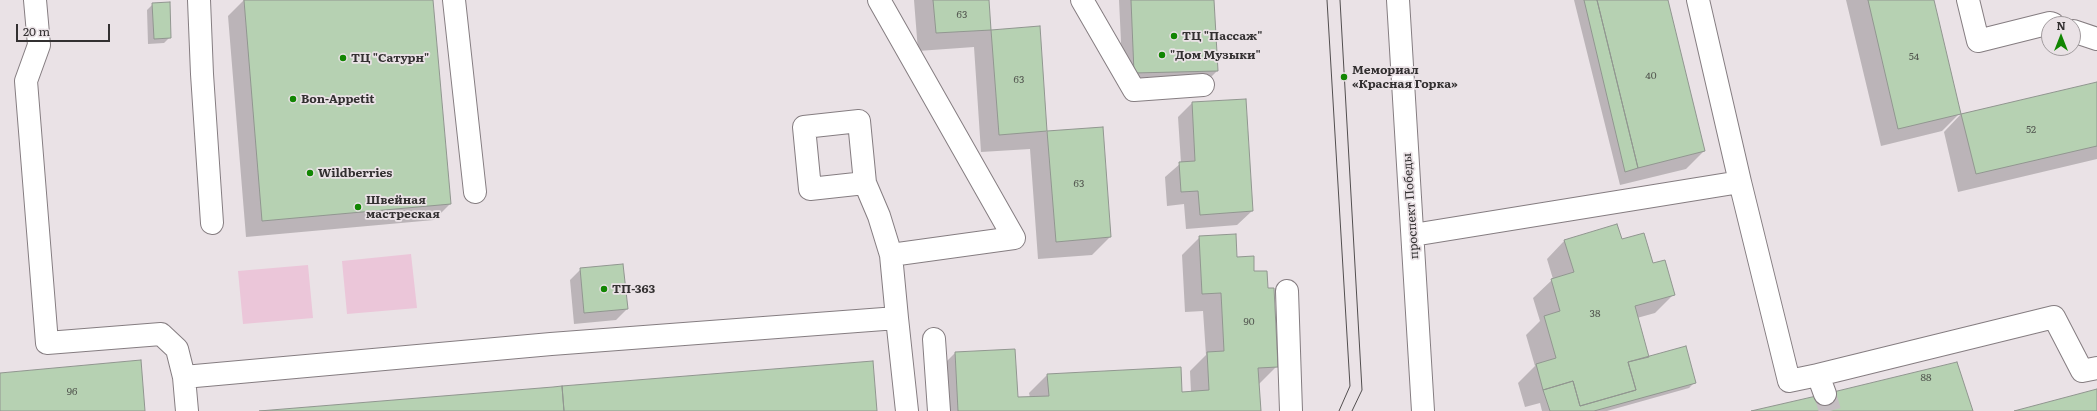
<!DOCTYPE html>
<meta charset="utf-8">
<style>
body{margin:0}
#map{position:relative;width:2097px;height:411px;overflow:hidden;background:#eae2e6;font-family:Literata,serif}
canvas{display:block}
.north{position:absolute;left:2041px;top:16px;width:40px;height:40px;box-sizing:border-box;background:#eae2e6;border:1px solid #a19b9e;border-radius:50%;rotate:0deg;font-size:11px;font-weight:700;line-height:16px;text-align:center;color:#333031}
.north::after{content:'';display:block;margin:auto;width:14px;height:18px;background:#118602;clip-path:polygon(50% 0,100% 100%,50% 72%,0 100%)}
.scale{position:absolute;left:16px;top:24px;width:94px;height:18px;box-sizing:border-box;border:2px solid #333031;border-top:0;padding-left:5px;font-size:12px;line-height:14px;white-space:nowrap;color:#333031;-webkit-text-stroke:3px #eae2e6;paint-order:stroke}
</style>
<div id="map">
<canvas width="2097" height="411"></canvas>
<div class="north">N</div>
<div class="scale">20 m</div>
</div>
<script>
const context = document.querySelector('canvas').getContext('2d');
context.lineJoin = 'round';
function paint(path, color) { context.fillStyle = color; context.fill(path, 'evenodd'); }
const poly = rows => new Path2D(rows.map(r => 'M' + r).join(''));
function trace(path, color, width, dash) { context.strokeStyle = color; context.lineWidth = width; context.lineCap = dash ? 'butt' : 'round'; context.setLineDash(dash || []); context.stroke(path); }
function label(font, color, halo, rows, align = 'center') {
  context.font = font + ' Literata,serif'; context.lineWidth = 3.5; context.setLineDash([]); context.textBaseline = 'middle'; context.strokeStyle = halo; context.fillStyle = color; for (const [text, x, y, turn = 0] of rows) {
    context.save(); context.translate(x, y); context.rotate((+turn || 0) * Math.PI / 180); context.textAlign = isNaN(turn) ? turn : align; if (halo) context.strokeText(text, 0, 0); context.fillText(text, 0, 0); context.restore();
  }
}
const green = poly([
 [411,254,417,308,347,314,342,261],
 [308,265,313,318,243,324,238,271]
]);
const shadow = poly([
 [244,0,432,0,450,204,434,220,246,237,228,16],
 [914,0,988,0,991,31,1039,27,1046,132,1102,128,1110,237,1092,255,1038,259,1030,149,981,152,974,47,918,51],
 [1119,0,1213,0,1217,71,1206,82,1123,84],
 [1574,0,1667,0,1704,151,1686,169,1620,185],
 [1846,0,1933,0,1960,113,1942,131,1881,146],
 [153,4,170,37,164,43,148,44,147,10],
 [2097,83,2097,159,1958,192,1944,132,1961,114],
 [1192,103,1252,211,1237,225,1186,229,1184,204,1167,206,1165,177,1181,163,1178,117],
 [1200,237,1253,272,1277,366,1259,384,1260,411,940,411,937,371,955,353,1017,398,1030,398,1029,393,1047,375,1182,393,1191,392,1190,371,1206,355,1203,311,1185,312,1182,255],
 [1565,240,1621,240,1652,265,1673,295,1655,313,1637,318,1648,358,1695,382,1689,388,1607,411,1542,411,1540,403,1525,407,1518,383,1535,366,1526,335,1540,321,1533,298,1553,279,1547,259],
 [581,269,627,309,616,320,574,324,570,280]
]);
const building = poly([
 [244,0,433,0,451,204,262,221,244,0],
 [933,0,989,0,991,30,936,33,933,0],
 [1131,0,1214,0,1218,71,1134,73,1131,0],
 [1584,0,1597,0,1638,168,1625,172,1584,0],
 [1597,0,1668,0,1705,151,1638,168,1597,0],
 [1868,0,1934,0,1961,114,1898,129,1868,0],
 [170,2,171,38,154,39,152,3,170,2],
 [1040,26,1047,131,999,135,991,30,1040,26],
 [2097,82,2097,146,1976,174,1961,114,2097,82],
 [1246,99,1253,211,1200,215,1198,191,1181,192,1179,162,1195,161,1192,102,1246,99],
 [1103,127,1111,237,1056,242,1047,131,1103,127],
 [1617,224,1622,239,1644,233,1653,263,1665,260,1675,295,1635,306,1649,357,1628,362,1636,390,1580,406,1573,381,1543,390,1536,364,1556,358,1544,316,1560,311,1551,279,1574,272,1564,240,1617,224],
 [1236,234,1237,257,1254,256,1254,271,1267,271,1268,288,1274,288,1278,367,1258,368,1261,411,958,411,955,352,1015,349,1018,397,1049,396,1047,374,1181,367,1182,392,1209,390,1207,352,1224,351,1221,293,1202,294,1199,236,1236,234],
 [623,264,628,309,584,313,580,268,623,264],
 [1686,346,1696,383,1594,411,1550,411,1543,390,1573,381,1580,406,1636,390,1628,362,1686,346],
 [141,360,145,411,0,411,0,373,141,360],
 [873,361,877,411,564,411,562,386,873,361],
 [1957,362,1973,411,1751,411,1825,394,1957,362],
 [562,386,564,411,259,411,553,387,562,386],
 [2097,389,2097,411,2014,411,2097,389]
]);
const minorTunnel = poly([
 [1825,394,1830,411]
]);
const minor = poly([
 [35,0,39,45,26,81,47,343,161,334,177,349,184,377],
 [199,0,202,74,212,223],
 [454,0,475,192],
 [1082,0,1134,90,1203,85],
 [1398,0,1423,411],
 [1698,0,1740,182],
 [1968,0,1978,41,2050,23,2053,24],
 [2073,31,2097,39],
 [865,183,810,189,804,127,859,121,865,183,879,216,891,255],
 [1413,235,1740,182,1789,381,1818,375,1825,394],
 [1287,291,1291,411],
 [897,318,907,411],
 [934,339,939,411],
 [1818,375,2054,317,2082,371,2097,368],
 [187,411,184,377,551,344,897,318,891,255,1014,238,879,0]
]);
const tram = poly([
 [1327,0,1350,386,1339,411],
 [1340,0,1362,390,1352,411]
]);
const markers = [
 [1174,36,4,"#118602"],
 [1162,55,4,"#118602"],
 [343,58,4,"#118602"],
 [1344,77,4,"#118602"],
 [293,99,4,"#118602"],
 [310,173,4,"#118602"],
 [358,207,4,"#118602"],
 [604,289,4,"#118602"]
];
const numberNames = [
 ["63",962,15],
 ["54",1914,57],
 ["40",1651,76],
 ["63",1019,80],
 ["52",2031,130],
 ["63",1079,184],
 ["38",1595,314],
 ["90",1249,322],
 ["88",1926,378],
 ["96",72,392]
];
const poiNames = [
 ["ТЦ \"Пассаж\"",1182,36],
 ["\"Дом Музыки\"",1170,55],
 ["ТЦ \"Сатурн\"",351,58],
 ["Мемориал",1352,70],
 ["«Красная Горка»",1352,84],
 ["Bon-Appetit",301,99],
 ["Wildberries",318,173],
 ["Швейная",366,200],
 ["мастреская",366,214],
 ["ТП-363",612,289]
];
const streetNames = [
 ["проспект Победы",1411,206,-94]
];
paint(green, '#ebc6d9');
paint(shadow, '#0003');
paint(building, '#b6d1b2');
trace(building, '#919690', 1);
trace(minorTunnel, '#c5bec2', 22, [22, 11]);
trace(minor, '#857d81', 24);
trace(minor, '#fff', 22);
trace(tram, '#524e4f', 1);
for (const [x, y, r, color] of markers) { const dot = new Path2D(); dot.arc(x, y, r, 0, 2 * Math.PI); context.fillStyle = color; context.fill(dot); trace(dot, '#eae2e6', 1.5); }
label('10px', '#545851', null, numberNames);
label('bold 12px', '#333031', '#eae2e6', poiNames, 'left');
label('12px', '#333031', '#eae2e6', streetNames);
</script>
